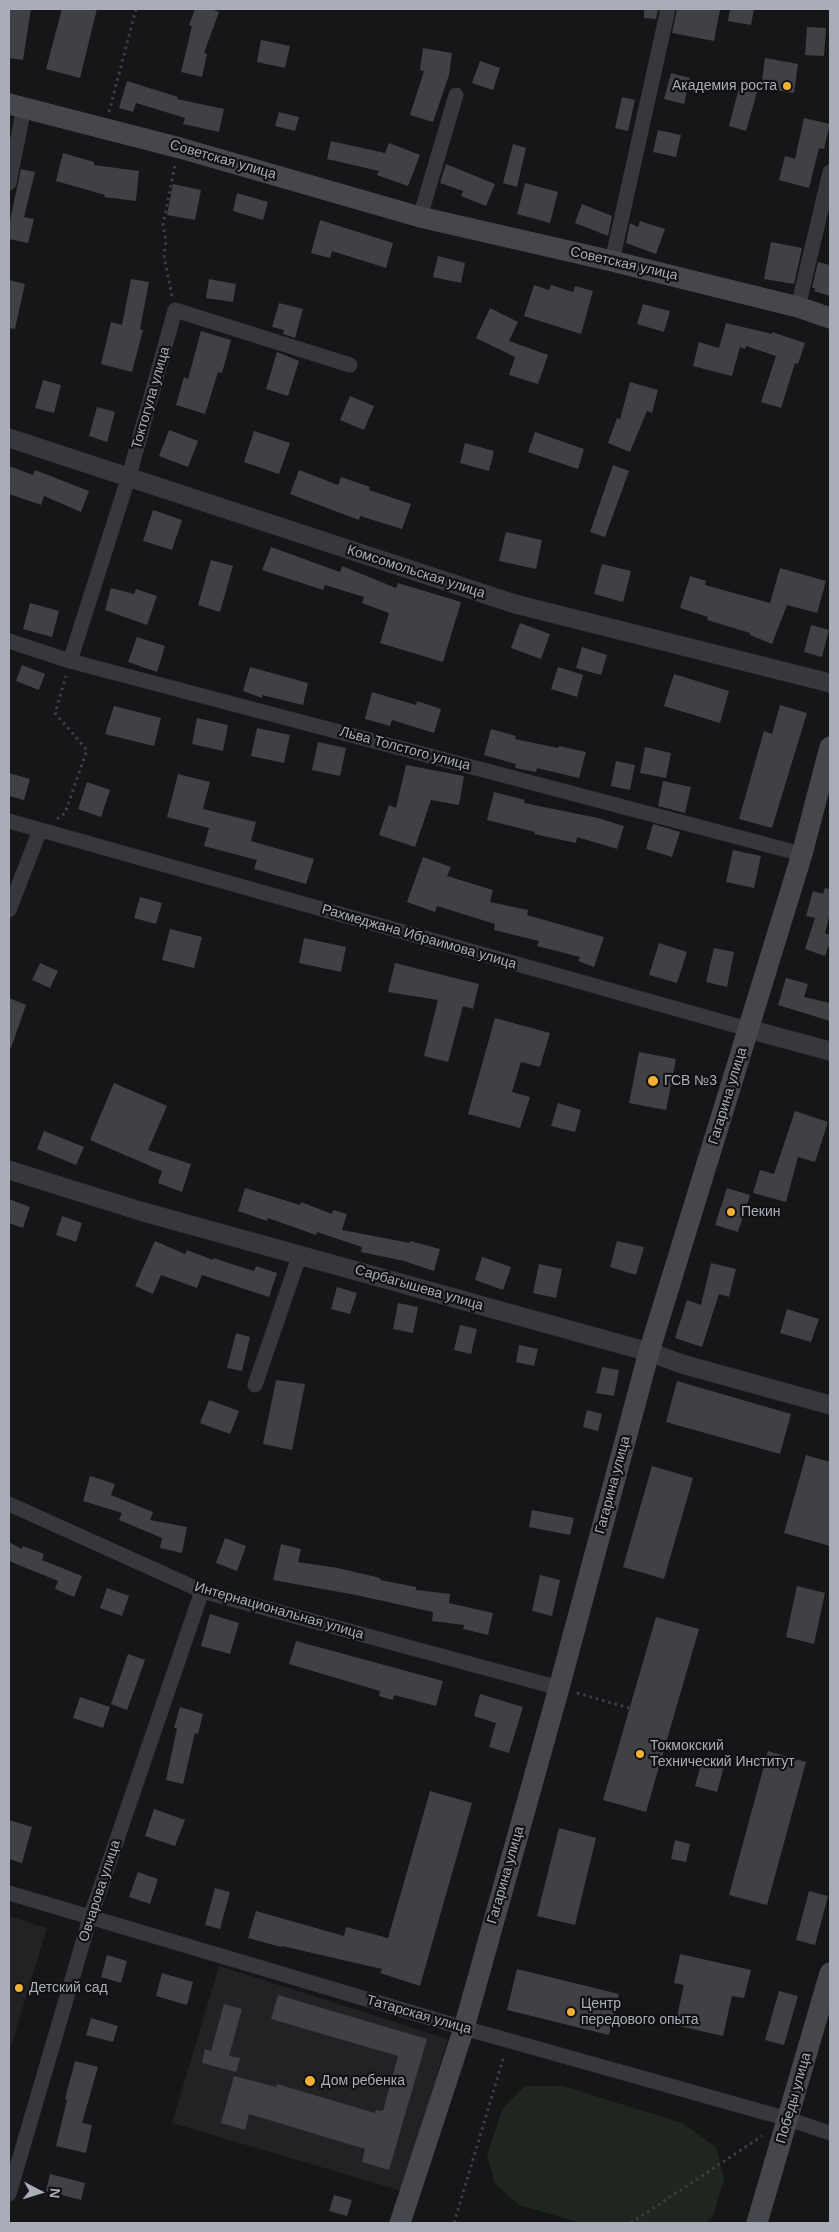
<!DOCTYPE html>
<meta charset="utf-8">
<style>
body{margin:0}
#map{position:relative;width:839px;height:2232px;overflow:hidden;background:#161618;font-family:Arial,sans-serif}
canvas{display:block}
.frame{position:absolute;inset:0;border:10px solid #a8adb8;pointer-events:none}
.north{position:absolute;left:15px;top:2167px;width:50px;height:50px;-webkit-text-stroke:4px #111113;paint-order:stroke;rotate:95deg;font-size:14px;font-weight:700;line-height:20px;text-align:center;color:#a8adb8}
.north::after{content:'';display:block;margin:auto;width:18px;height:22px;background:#a8adb8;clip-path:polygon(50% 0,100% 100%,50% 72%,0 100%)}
</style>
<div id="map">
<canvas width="839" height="2232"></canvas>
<div class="frame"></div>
<div class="north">N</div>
</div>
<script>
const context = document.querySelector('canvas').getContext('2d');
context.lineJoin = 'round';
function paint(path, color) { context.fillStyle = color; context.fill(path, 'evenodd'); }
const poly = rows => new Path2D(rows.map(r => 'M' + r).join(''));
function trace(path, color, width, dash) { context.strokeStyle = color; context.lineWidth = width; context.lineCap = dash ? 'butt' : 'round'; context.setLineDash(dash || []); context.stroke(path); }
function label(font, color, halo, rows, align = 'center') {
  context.font = font + ' Arial,sans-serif'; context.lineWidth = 4.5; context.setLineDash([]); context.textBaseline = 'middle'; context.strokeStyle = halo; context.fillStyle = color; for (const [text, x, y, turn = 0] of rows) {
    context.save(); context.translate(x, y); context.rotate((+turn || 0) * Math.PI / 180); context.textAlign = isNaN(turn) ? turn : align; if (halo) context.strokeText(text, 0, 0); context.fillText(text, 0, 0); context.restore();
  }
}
const built = poly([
 [9,1916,47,1928,10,2049,9,2049],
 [219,1966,448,2039,402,2191,172,2123]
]);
const green = poly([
 [525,2086,563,2086,682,2123,716,2147,724,2179,713,2216,705,2223,581,2223,519,2205,495,2184,487,2155,503,2108]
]);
const building = poly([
 [9,9,31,9,23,60,9,58],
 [62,9,97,9,80,78,46,69],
 [195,9,211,9,219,12,204,53,207,54,202,77,181,72,192,26,189,25],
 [644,9,658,9,656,19,644,18],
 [677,9,720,10,714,41,672,33],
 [730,9,754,9,751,25,728,21],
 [807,27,826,28,824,56,805,55],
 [261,40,290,46,285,68,257,62],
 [423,48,452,53,449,75,433,122,410,115,424,71,420,70],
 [765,58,798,64,794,93,761,88],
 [480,61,500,68,493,90,472,83],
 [671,73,690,78,684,104,664,99],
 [127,81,178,97,177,99,224,109,219,132,183,124,185,118,136,103,133,112,119,108],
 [739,88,757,92,746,131,729,126],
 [622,97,635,100,628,131,615,128],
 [279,112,299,117,295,131,275,126],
 [804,118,830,124,824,149,819,148,809,188,779,180,785,156,795,159],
 [658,130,681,135,676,157,653,152],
 [331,141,385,153,389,143,420,155,408,186,377,175,379,171,327,159],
 [513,144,526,148,517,187,503,183],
 [63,153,94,162,94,165,139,171,136,201,104,197,105,195,56,181],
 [446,164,495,184,486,206,461,196,463,191,440,183],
 [21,169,35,172,24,217,34,219,28,243,9,239,9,225],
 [525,183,558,192,550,223,517,214],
 [173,184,201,190,195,220,167,215],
 [237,193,268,202,263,220,233,211],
 [582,204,612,216,608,236,575,223],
 [320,220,393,243,386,268,332,251,330,258,311,253],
 [640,221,665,229,656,254,626,243,630,223,638,227],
 [771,242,802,248,794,284,764,279],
 [438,256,465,263,461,283,433,277],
 [818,262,830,265,830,296,814,291,815,288,812,288],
 [131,279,149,282,140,329,143,330,132,372,101,364,111,322,122,325],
 [209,279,236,284,233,302,206,298],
 [9,280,25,284,15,329,9,328],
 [534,285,549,290,551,285,573,292,575,286,593,291,581,334,524,316],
 [279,303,303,309,295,338,283,334,284,330,272,327],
 [643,304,670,311,664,332,637,324],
 [490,308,518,322,509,341,548,355,538,384,509,375,515,357,476,338],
 [726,323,772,334,772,332,805,343,798,364,795,363,781,408,761,402,776,356,746,346,745,349,740,347,732,376,693,366,699,342,719,348],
 [201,331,231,340,222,373,218,372,205,414,176,405,184,377,188,379],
 [277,352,299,361,288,396,266,389],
 [43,380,61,385,54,413,35,408],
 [630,382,658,390,652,413,647,411,630,452,608,443,617,418,620,419],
 [350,396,374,406,364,430,340,420],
 [97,407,115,412,107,442,89,436],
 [169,430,198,441,188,467,159,456],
 [254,431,290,443,279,474,244,462],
 [535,432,584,449,578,469,528,452],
 [465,443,494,451,489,471,460,463],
 [613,465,629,471,605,537,590,532],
 [9,466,33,475,35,470,89,491,81,512,44,496,41,505,9,494],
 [299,470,338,485,341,477,370,487,369,490,411,504,402,529,360,516,359,520,290,494],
 [153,510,182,520,172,550,143,541],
 [506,532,542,540,536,569,499,561],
 [271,547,340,572,342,566,396,588,398,583,461,602,443,662,380,643,389,613,362,603,364,597,325,585,323,590,262,570],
 [211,560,233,566,220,612,198,605],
 [602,564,631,571,623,602,594,594],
 [780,568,826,581,817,613,787,605,772,644,750,635,750,633,707,620,708,617,680,608,690,576,706,581,705,585,770,603],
 [111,588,134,594,136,589,157,596,147,625,105,610],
 [30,603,59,611,52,637,23,629],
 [520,623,550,634,541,659,511,648],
 [811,625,829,630,822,657,804,652],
 [137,637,165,646,157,672,128,662],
 [582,647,607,655,601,675,576,668],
 [22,665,45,674,39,690,16,681],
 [250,667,308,683,303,705,262,695,262,698,243,691],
 [558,667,583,675,577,697,551,689],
 [674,674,729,691,720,723,664,706],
 [372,692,416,705,417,701,441,709,434,733,392,720,390,726,365,719],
 [780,705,807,713,772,828,739,819,764,731,772,734],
 [114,706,161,718,154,746,105,734],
 [197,718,228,725,223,751,192,744],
 [257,728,290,735,284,763,251,756],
 [491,729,516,736,515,739,558,748,559,746,586,752,579,778,537,768,536,772,515,768,516,764,484,755],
 [318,742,346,748,340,776,312,770],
 [645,747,671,753,666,778,640,773],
 [616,761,635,765,630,790,611,786],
 [406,765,464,776,459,805,431,800,415,847,379,835,389,805,396,808],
 [9,773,30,779,24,800,9,796],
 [178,774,210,782,203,809,256,822,251,841,314,859,306,884,254,869,257,860,204,846,209,828,167,817],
 [663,781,691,787,685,813,658,806],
 [87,782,110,790,101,817,78,809],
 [494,792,525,800,524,803,598,818,624,826,617,849,577,837,576,843,534,834,535,832,487,820],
 [653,824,680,832,672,857,646,849],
 [733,850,761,856,754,888,726,882],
 [423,857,451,867,447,876,493,890,490,902,528,910,527,915,604,937,594,967,578,961,580,957,537,946,539,941,494,930,495,924,437,906,435,912,407,902],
 [825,888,830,889,830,913,825,933,830,935,830,942,825,956,805,949,815,918,806,916,813,891,823,894],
 [140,897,162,903,156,924,134,918],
 [170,929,202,937,194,968,162,960],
 [304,938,346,947,341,972,299,963],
 [659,943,687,952,677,983,649,975],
 [714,948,734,952,727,987,706,982],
 [40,963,58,971,50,988,32,980],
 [395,963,479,984,473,1009,463,1006,448,1062,424,1056,438,1000,388,992],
 [786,978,808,984,804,997,830,1003,830,1021,778,1005],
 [9,998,26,1005,11,1048,9,1047],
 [495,1018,550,1033,540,1067,521,1062,512,1092,530,1097,520,1128,468,1114],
 [639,1052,676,1059,666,1110,629,1103],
 [114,1083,167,1106,148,1150,191,1164,182,1192,158,1183,162,1171,90,1140],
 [558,1103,581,1110,575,1132,551,1126],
 [795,1111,828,1122,815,1162,798,1157,786,1202,753,1193,760,1170,774,1174],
 [44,1131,84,1147,76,1165,37,1149],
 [245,1188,300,1205,301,1202,332,1214,333,1210,347,1214,342,1230,410,1243,410,1241,440,1249,434,1271,404,1261,361,1252,362,1247,317,1232,316,1235,268,1218,267,1221,238,1211],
 [727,1188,750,1195,738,1232,715,1225],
 [9,1199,30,1207,23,1228,9,1223],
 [62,1216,82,1223,76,1242,56,1235],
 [155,1241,185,1254,187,1250,213,1260,213,1258,254,1271,256,1266,277,1273,269,1297,202,1275,197,1288,161,1275,153,1294,135,1286],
 [617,1241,644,1247,636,1275,610,1267],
 [482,1257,511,1267,503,1290,475,1280],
 [711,1263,736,1269,729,1297,719,1294,702,1347,675,1338,687,1300,701,1305],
 [539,1264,562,1269,556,1298,533,1293],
 [337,1287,357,1293,350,1314,331,1309],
 [398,1303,418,1307,413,1333,393,1329],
 [787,1309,819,1319,811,1342,780,1333],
 [460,1325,477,1329,471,1354,454,1350],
 [236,1333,250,1337,242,1371,227,1368],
 [519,1345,538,1349,534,1366,516,1362],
 [602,1367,619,1370,614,1396,596,1393],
 [276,1380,305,1384,292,1450,263,1444],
 [677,1381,791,1414,780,1454,666,1422],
 [209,1400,239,1411,230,1434,200,1423],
 [587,1410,602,1414,598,1431,583,1427],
 [806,1455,830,1462,830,1546,784,1533],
 [652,1466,693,1478,664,1579,623,1567],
 [90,1476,115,1484,111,1495,153,1512,150,1520,187,1527,182,1553,160,1548,162,1538,119,1520,122,1513,83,1501],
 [532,1510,574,1518,570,1535,529,1527],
 [225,1538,246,1546,237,1571,216,1563],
 [9,1542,22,1549,23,1546,44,1554,42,1560,82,1576,74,1597,55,1589,58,1581,9,1561],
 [281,1544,301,1549,298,1562,338,1568,380,1578,380,1580,416,1587,416,1590,450,1594,449,1603,493,1613,488,1635,463,1629,464,1625,432,1621,433,1612,356,1595,273,1580],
 [540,1575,560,1580,552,1616,532,1611],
 [797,1586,825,1593,814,1644,786,1637],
 [107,1588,129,1596,122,1616,100,1608],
 [210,1614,239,1623,230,1654,201,1646],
 [656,1617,699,1629,646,1812,603,1800],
 [296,1641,443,1681,436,1706,394,1695,393,1700,379,1696,380,1691,289,1664],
 [128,1654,145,1660,127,1710,111,1704],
 [480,1694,523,1707,509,1753,489,1747,496,1723,474,1716],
 [80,1697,110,1707,103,1728,73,1718],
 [180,1707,203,1714,198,1734,195,1733,183,1784,166,1780,177,1728,174,1728],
 [768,1751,806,1762,767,1905,729,1895],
 [703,1757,725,1763,717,1792,695,1786],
 [430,1791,472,1803,420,1986,380,1973,382,1969,282,1946,281,1947,248,1938,256,1911,344,1936,346,1927,388,1938],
 [154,1809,185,1820,175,1846,145,1836],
 [9,1820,32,1827,22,1863,9,1859],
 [559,1828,596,1838,575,1925,537,1916],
 [675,1840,690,1844,686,1862,671,1859],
 [138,1872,158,1879,150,1904,129,1897],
 [215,1888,230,1892,220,1929,205,1925],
 [809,1891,828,1896,815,1945,796,1940],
 [680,1954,751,1970,744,1998,732,1996,723,2036,675,2025,684,1985,674,1983],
 [107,1955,127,1961,121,1983,101,1977],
 [517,1969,619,1994,609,2035,507,2010],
 [162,1973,193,1982,187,2005,156,1996],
 [779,1991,798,1996,784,2045,765,2040],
 [278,1995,427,2039,389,2170,362,2162,365,2149,249,2114,245,2130,221,2123,234,2076,276,2087,277,2084,375,2113,376,2110,383,2111,398,2056,271,2019],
 [224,2004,242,2009,229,2056,240,2058,236,2072,202,2063,205,2049,211,2051],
 [91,2018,118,2026,113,2042,86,2035],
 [75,2061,98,2067,82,2123,92,2125,86,2153,56,2146,67,2100,65,2099],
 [50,2174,85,2183,81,2200,46,2191],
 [334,2195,352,2200,347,2216,329,2211]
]);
const path = poly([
 [109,112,136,9],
 [172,296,164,256,166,241,163,225,175,165],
 [57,819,65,813,87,750,55,713,66,676],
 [577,1693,629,1708],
 [454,2223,504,2056],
 [631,2223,762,2136]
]);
const minor = poly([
 [9,183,24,108],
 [420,217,456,95],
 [612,261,668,9],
 [798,307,830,172],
 [9,641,70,661,802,854],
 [70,661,129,476,175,310,350,365],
 [9,821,748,1029],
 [9,910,40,830],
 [255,1385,300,1254],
 [9,1504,202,1591,559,1688],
 [9,1893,464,2028,788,2119,830,2133],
 [9,2194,90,1918,202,1591]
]);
const tertiary = poly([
 [9,438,515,604,830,683],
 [748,1029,830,1051],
 [9,1170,140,1211,649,1352,682,1364,830,1405]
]);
const secondary = poly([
 [9,104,180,148,420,217,612,261,798,307,830,318],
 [400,2223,464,2028,559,1688,649,1352,802,854,830,747],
 [757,2223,830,1973]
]);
const markers = [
 [787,86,5,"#f2b134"],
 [653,1081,6,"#f2b134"],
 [731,1212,5,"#f2b134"],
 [640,1754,5,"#f2b134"],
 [19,1988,5,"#f2b134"],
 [571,2012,5,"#f2b134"],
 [310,2081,6,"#f2b134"]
];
const poiNames = [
 ["Академия роста",777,86,"right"],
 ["ГСВ №3",664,1081],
 ["Пекин",741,1212],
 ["Токмокский",650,1746],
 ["Технический Институт",650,1762],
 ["Детский сад",29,1988],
 ["Центр",581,2004],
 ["передового опыта",581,2020],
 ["Дом ребенка",321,2081]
];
const streetNames = [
 ["Советская улица",223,160,16],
 ["Советская улица",624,264,13],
 ["Токтогула улица",151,398,-74],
 ["Комсомольская улица",416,572,18],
 ["Льва Толстого улица",405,749,15],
 ["Рахмеджана Ибраимова улица",419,937,16],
 ["Гагарина улица",728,1096,-73],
 ["Сарбагышева улица",419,1288,16],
 ["Гагарина улица",613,1485,-75],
 ["Интернациональная улица",279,1611,16],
 ["Гагарина улица",506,1875,-74],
 ["Овчарова улица",100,1891,-72],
 ["Татарская улица",419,2015,16],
 ["Победы улица",794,2098,-74]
];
paint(built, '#222225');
paint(green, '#1e261f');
paint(building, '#404145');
trace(path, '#3d3f44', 3, [2.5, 4]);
trace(minor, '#37383d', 15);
trace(tertiary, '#37383d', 19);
trace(secondary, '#45474d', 21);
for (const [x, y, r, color] of markers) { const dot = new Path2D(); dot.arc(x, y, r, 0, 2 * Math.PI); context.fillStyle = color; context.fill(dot); trace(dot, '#111113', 2); }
label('14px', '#a8adb8', '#111113', poiNames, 'left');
label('14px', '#a8adb8', '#111113', streetNames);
</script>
